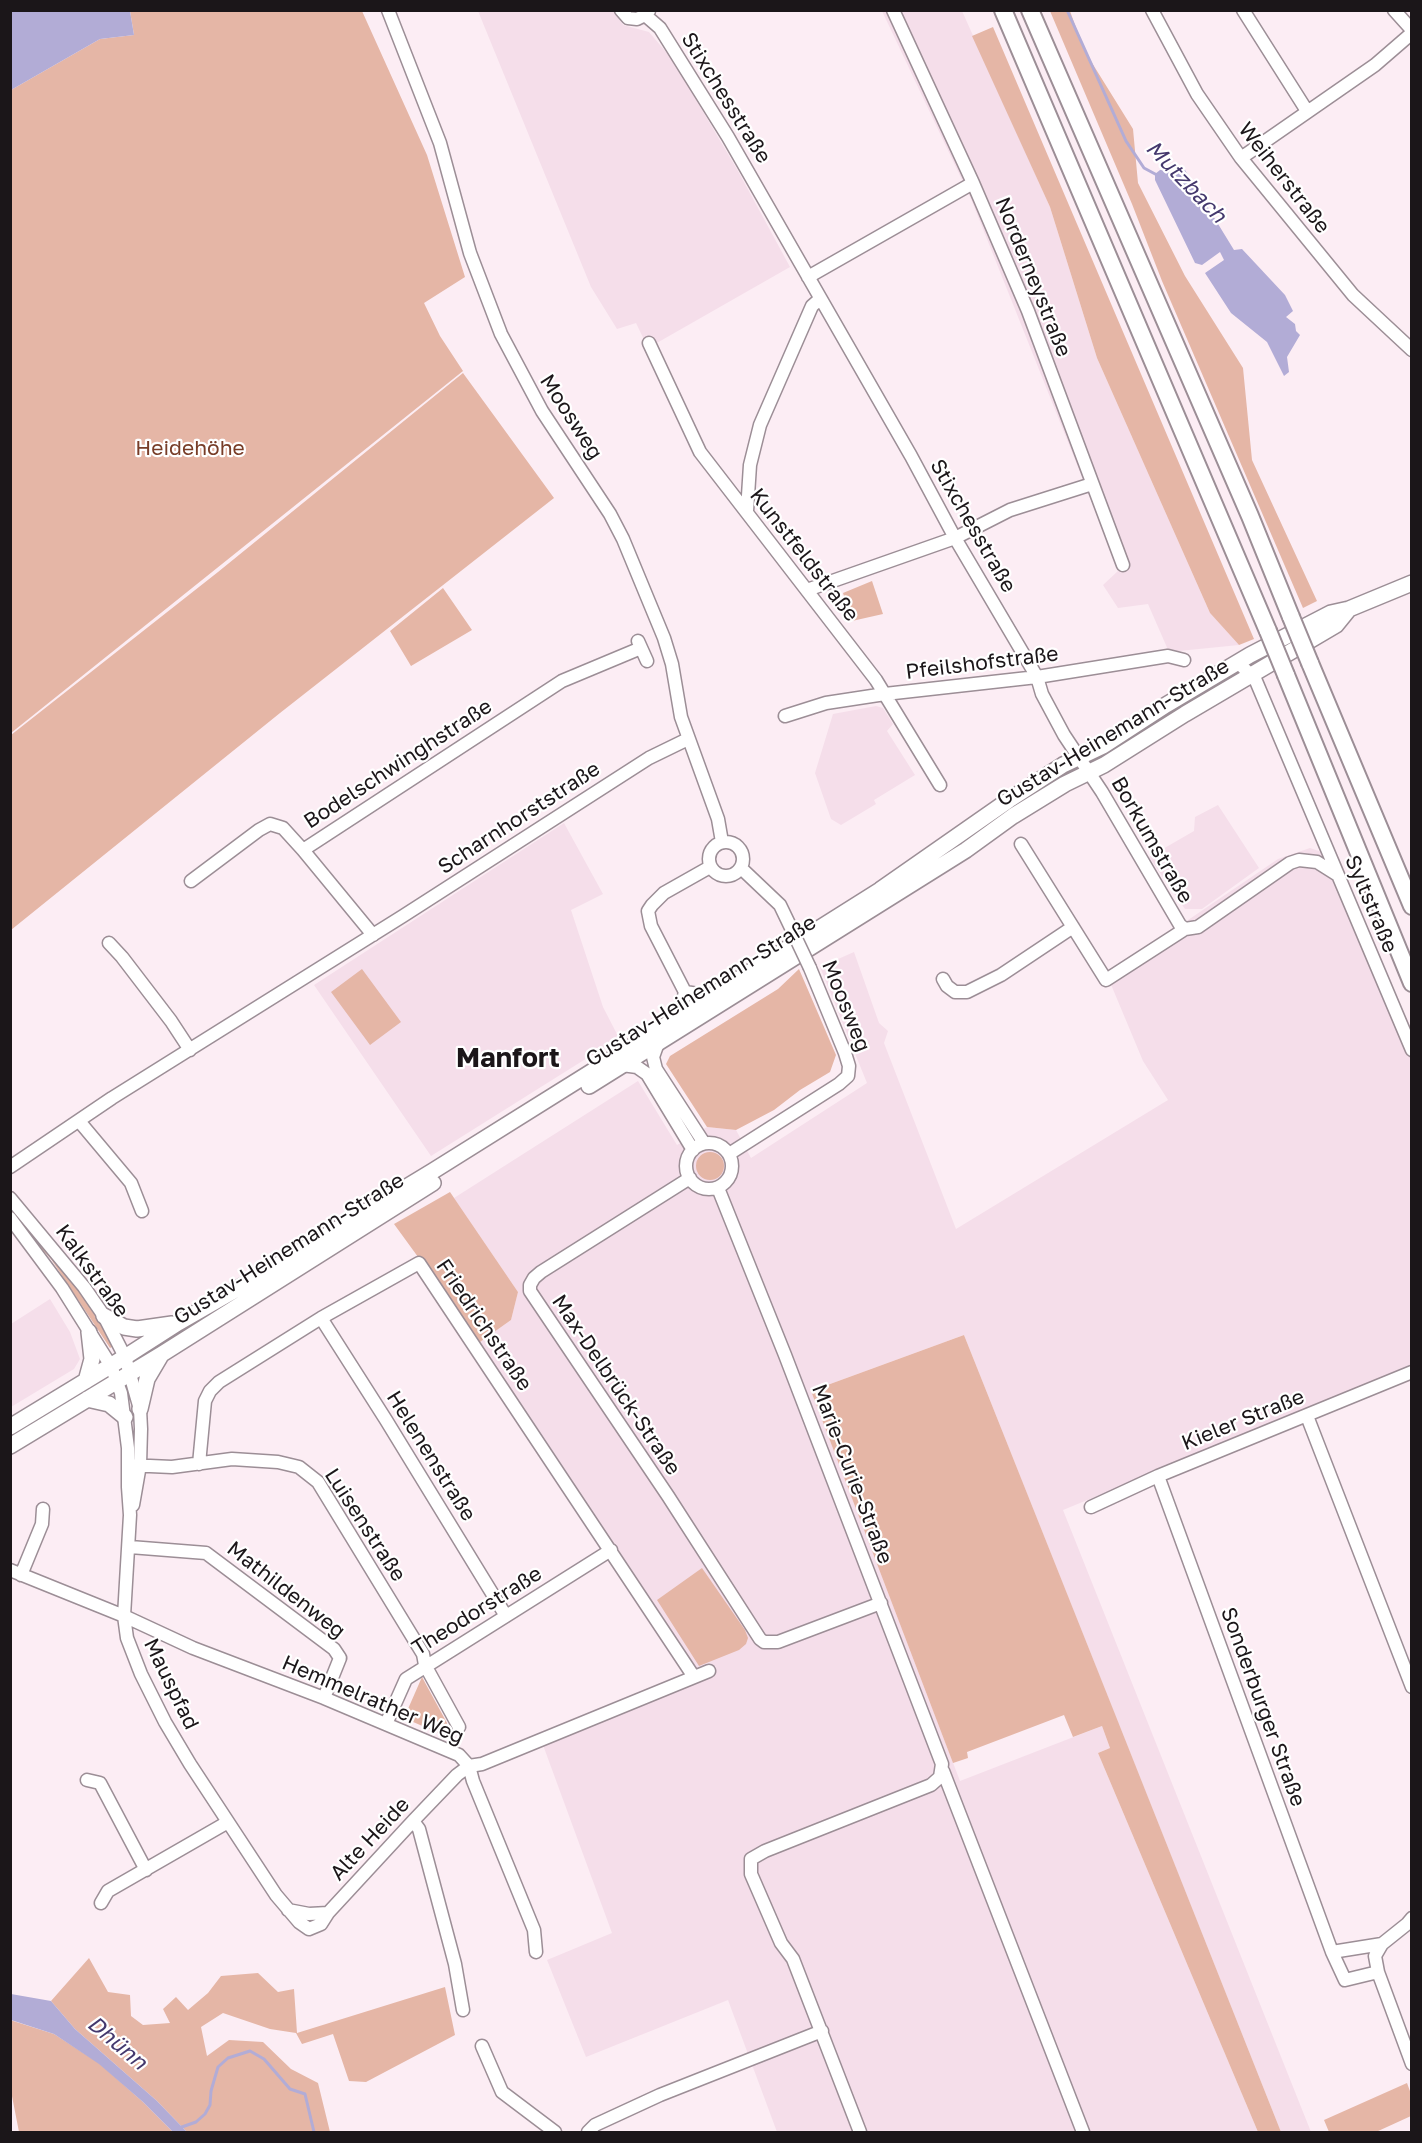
<!DOCTYPE html>
<meta charset="utf-8">
<style>
body{margin:0}
#map{position:relative;width:1422px;height:2143px;overflow:hidden;background:#fcedf4;font-family:"Golos Text",sans-serif}
canvas{display:block}
.frame{position:absolute;inset:0;border:12px solid #1b1619;pointer-events:none}
</style>
<div id="map">
<canvas width="1422" height="2143"></canvas>
<div class="frame"></div>
</div>
<script>
const context = document.querySelector('canvas').getContext('2d');
context.lineJoin = 'round';
function paint(path, color) { context.fillStyle = color; context.fill(path, 'evenodd'); }
const poly = rows => new Path2D(rows.map(r => 'M' + r).join(''));
function trace(path, color, width, dash) { context.strokeStyle = color; context.lineWidth = width; context.lineCap = dash ? 'butt' : 'round'; context.setLineDash(dash || []); context.stroke(path); }
function label(font, color, halo, rows, align = 'center') {
  context.font = font + ' "Golos Text",sans-serif'; context.lineWidth = 4.5; context.setLineDash([]); context.textBaseline = 'middle'; context.strokeStyle = halo; context.fillStyle = color; for (const [text, x, y, turn = 0] of rows) {
    context.save(); context.translate(x, y); context.rotate((+turn || 0) * Math.PI / 180); context.textAlign = isNaN(turn) ? turn : align; if (halo) context.strokeText(text, 0, 0); context.fillText(text, 0, 0); context.restore();
  }
}
const built = poly([
 [478,11,614,11,623,25,649,32,672,59,738,171,790,267,648,348,636,323,617,329,591,287],
 [882,11,962,11,1050,207,1097,358,1210,613,1239,645,1169,652,1148,604,1118,608,1103,585,1119,570,971,199],
 [876,706,883,708,893,724,887,731,915,775,874,800,876,804,841,825,831,819,815,773,833,714],
 [1218,805,1259,868,1202,909,1185,909,1149,857,1194,831,1195,817],
 [564,823,603,894,571,910,603,1007,619,1038,431,1156,314,985],
 [1310,848,1339,858,1411,1033,1411,1367,1063,1510,1311,2132,1281,2132,964,1335,811,1391,960,1781,1102,1726,1110,1748,1098,1753,1258,2132,777,2132,728,2000,586,2057,547,1960,612,1933,543,1745,703,1678,480,1342,511,1320,518,1292,454,1198,638,1081,677,1145,707,1127,736,1130,751,1158,867,1083,820,967,854,952,879,1023,888,1031,884,1043,956,1229,1168,1100,1143,1061,1107,975,1278,859],
 [50,1299,70,1332,80,1359,74,1369,11,1407,11,1324]
]);
const green = poly([
 [130,11,362,11,427,155,465,277,424,303,440,336,463,371,11,733,11,90,100,39,134,35],
 [1050,11,1070,11,1084,50,1133,129,1138,183,1185,276,1243,368,1252,460,1317,601,1303,608,1162,281,1132,204],
 [993,27,1254,639,1239,645,1210,613,1097,358,1050,207,972,36],
 [463,373,554,498,280,713,11,930,11,735,218,572],
 [872,581,883,614,852,621,843,593],
 [443,588,472,630,411,666,390,631],
 [362,969,401,1022,370,1045,331,992],
 [799,969,836,1055,830,1072,800,1090,774,1110,736,1130,707,1127,666,1064,670,1056,778,989],
 '696 1166a14 14 0 1 1 28 0a14 14 0 1 1-28 0Z',
 [450,1192,518,1292,511,1320,480,1342,394,1224],
 [10,1209,34,1238,66,1272,116,1345,110,1348,51,1259,29,1236,11,1213],
 [964,1335,1115,1714,1281,2132,1258,2132,1098,1753,1110,1748,1102,1726,1073,1737,1064,1715,967,1752,968,1758,953,1763,811,1391],
 [702,1568,745,1630,748,1638,746,1644,739,1650,699,1666,657,1600],
 [422,1677,447,1723,443,1735,404,1718],
 [89,1958,108,1992,130,1995,131,2016,143,2025,170,2023,163,2009,176,1997,188,2010,208,1993,221,1976,258,1973,278,1992,294,1989,297,2033,445,1987,455,2035,366,2082,349,2081,333,2034,302,2044,296,2033,270,2029,223,2013,201,2027,207,2056,229,2040,263,2042,291,2069,318,2083,330,2132,187,2132,157,2101,75,2029,51,2001],
 [10,2020,54,2034,99,2063,143,2102,173,2132,19,2132,11,2091],
 [1407,2083,1411,2094,1411,2116,1376,2132,1329,2132,1324,2120]
]);
const water = poly([
 [11,10,130,11,134,35,100,39,11,90],
 [1176,166,1185,170,1234,250,1242,249,1285,295,1293,311,1286,317,1295,324,1296,331,1300,335,1287,357,1289,372,1284,376,1267,342,1231,313,1205,273,1224,260,1220,252,1202,265,1195,263,1155,180,1155,174,1160,170],
 [11,1994,51,2001,75,2029,157,2101,187,2132,173,2132,143,2102,99,2064,54,2034,11,2020]
]);
const stream = poly([
 [1067,10,1126,141,1144,168,1157,175],
 [179,2128,196,2122,205,2114,210,2105,211,2091,218,2067,228,2058,250,2051,264,2059,290,2089,305,2094,314,2132]
]);
const minor = poly([
 [388,10,440,143,470,253,501,334,542,411,610,514,623,539,664,638,672,664,681,717,718,819,722,842],
 [621,10,628,18,637,19,645,15,649,11],
 [893,10,973,183,1028,311,1123,565],
 [1152,10,1197,94,1241,158,1353,295,1412,350],
 [1243,10,1307,111],
 [1394,10,1412,30],
 [645,15,660,28,728,137,911,456,955,538,1037,677,1042,694,1064,735,1102,792,1180,925,1185,929,1198,927,1290,863,1299,860,1317,862,1336,874],
 [1241,158,1375,65,1412,33],
 [808,277,973,183],
 [649,343,700,452,876,680,940,785],
 [747,511,750,465,760,425,812,306,820,299],
 [807,590,955,538,1010,510,1092,484],
 [638,641,647,661],
 [1238,662,1256,681,1412,1050],
 [785,716,826,703,885,694,1037,677,1168,656,1184,660],
 '709 859a17 17 0 1 1 34 0a17 17 0 1 1-34 0Z',
 [1021,844,1106,980,1185,929],
 [303,850,373,935],
 [741,868,780,905,792,930],
 [191,881,259,830,270,824,283,828,303,850,562,681,641,648],
 [109,943,122,957,171,1021,190,1050],
 [943,979,947,986,955,992,967,992,1001,975,1073,927],
 [685,992,711,996],
 [679,1016,685,992,651,926,648,911,652,905,664,893,710,867],
 [658,1043,653,1057,656,1069,704,1143],
 [622,1065,637,1067,647,1074,693,1150],
 [79,1121,131,1183,142,1211],
 '686 1166a23 23 0 1 1 46 0a23 23 0 1 1-46 0Z',
 [729,1154,839,1084,848,1076,849,1066,845,1053,810,968],
 [10,1167,112,1098,403,916,649,758,688,739],
 [690,1178,541,1272,534,1278,530,1285,530,1291,668,1496,760,1639,764,1642,778,1642,881,1603],
 [718,1188,785,1355,942,1764,940,1777,931,1785,765,1851,751,1859,751,1874,781,1943,793,1959,860,2132],
 [10,1198,84,1287,104,1316,125,1357,140,1409,141,1429,140,1465,133,1505],
 [10,1218,62,1288,111,1366,121,1393,128,1448,128,1487,130,1515,124,1616,127,1638,141,1674,165,1722,190,1764,276,1895,299,1922,309,1929,321,1924,328,1913],
 [321,1318,386,1420,506,1616],
 [1307,1416,1412,1687],
 [199,1464,205,1401,210,1391,219,1382,321,1318,419,1263,694,1677],
 [128,1465,172,1467,232,1459,278,1462,299,1467,318,1482,423,1654,425,1665,459,1727],
 [1158,1476,1332,1952,1345,1980,1378,1972],
 [1091,1507,1158,1476,1412,1372],
 [130,1547,206,1553,334,1649,340,1658,324,1698],
 [10,1570,124,1616,193,1648,324,1698,459,1755,469,1766,473,1781,534,1930,536,1952],
 [21,1575,42,1524,43,1509],
 [386,1724,406,1679,611,1550],
 [943,1771,1083,2132],
 [87,1780,100,1783,146,1870],
 [413,1821,419,1829,455,1964,463,2010],
 [101,1903,108,1891,228,1822],
 [288,1910,309,1914,328,1913,413,1821,457,1775,469,1766,482,1764,709,1671],
 [1382,1944,1407,1924,1412,1918],
 [1332,1952,1382,1944,1375,1956,1378,1972,1412,2064],
 [482,2046,502,2092,555,2132],
 [588,2132,595,2125,660,2095,822,2031]
]);
const major = poly([
 [589,1086,966,850,1013,816,1065,784,1104,765,1185,714,1336,625,1349,609],
 [104,1316,124,1327,137,1329,172,1324],
 [86,1381,92,1359,89,1332],
 [87,1399,109,1404,125,1417],
 [140,1409,147,1379,160,1357],
 [10,1427,125,1357,178,1323,270,1270,433,1171,596,1069,880,890,1009,800,1063,765,1103,746,1166,705,1250,655,1331,613,1349,609,1412,583],
 [10,1446,162,1354,433,1183]
]);
const highway = poly([
 [1003,10,1268,631],
 [1030,10,1250,516,1291,617],
 [1310,663,1412,906],
 [1286,675,1412,983]
]);
const minorBridge = poly([
 [792,930,810,968]
]);
const highwayBridge = poly([
 [1291,617,1310,663],
 [1268,631,1286,675]
]);
const streetNames = [
 ["Stixchesstraße",726,98,58],
 ["Weiherstraße",1284,178,52],
 ["Norderneystraße",1033,277,68],
 ["Moosweg",571,417,57],
 ["Stixchesstraße",973,526,60],
 ["Kunstfeldstraße",804,555,52],
 ["Pfeilshofstraße",982,663,-7],
 ["Gustav-Heinemann-Straße",1113,733,-31],
 ["Bodelschwinghstraße",398,764,-33],
 ["Scharnhorststraße",519,818,-33],
 ["Borkumstraße",1152,840,60],
 ["Syltstraße",1371,904,67],
 ["Gustav-Heinemann-Straße",701,991,-32],
 ["Moosweg",846,1006,68],
 ["Gustav-Heinemann-Straße",289,1249,-32],
 ["Kalkstraße",92,1271,54],
 ["Friedrichstraße",484,1325,56],
 ["Max-Delbrück-Straße",616,1385,56],
 ["Kieler Straße",1243,1420,-22],
 ["Helenenstraße",431,1456,58],
 ["Marie-Curie-Straße",852,1474,69],
 ["Luisenstraße",365,1525,57],
 ["Mathildenweg",286,1590,38],
 ["Theodorstraße",477,1611,-32],
 ["Mauspfad",171,1684,64],
 ["Hemmelrather Weg",373,1700,23],
 ["Sonderburger Straße",1263,1707,70],
 ["Alte Heide",370,1839,-47]
];
const parkNames = [
 ["Heidehöhe",190,448]
];
const waterNames = [
 ["Mutzbach",1186,182,46],
 ["Dhünn",117,2043,40]
];
const districtNames = [
 ["Manfort",508,1058]
];
paint(built, '#f5deea');
paint(green, '#e5b6a6');
paint(water, '#b2acd6');
trace(stream, '#b2acd6', 3);
trace(minor, '#9c8e96', 15);
trace(major, '#9c8e96', 18);
trace(highway, '#9c8e96', 20);
trace(minor, '#fff', 12);
trace(major, '#fff', 15);
trace(highway, '#fff', 16);
trace(minorBridge, '#9c8e96', 15, []);
trace(highwayBridge, '#9c8e96', 20, []);
trace(minorBridge, '#fff', 12);
trace(highwayBridge, '#fff', 16);
label('21px', '#1b1619', '#fff', streetNames);
label('21px', '#783d28', '#fff', parkNames);
label('italic 22px', '#44386d', '#fff', waterNames);
label('bold 27px', '#1b1619', '#fff', districtNames);
</script>
